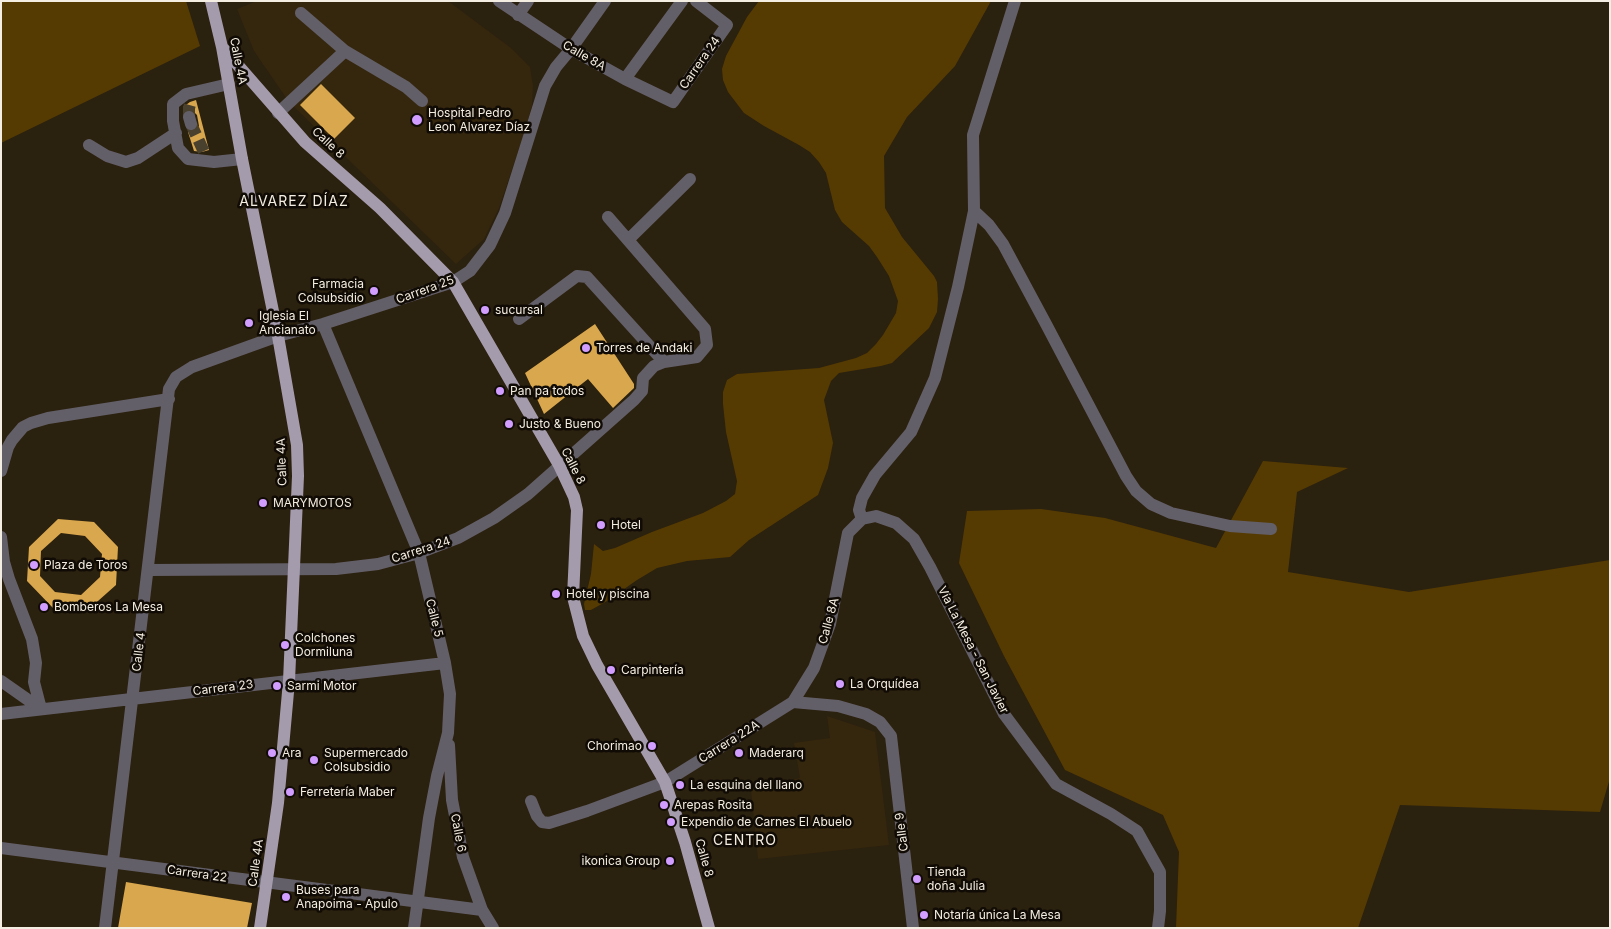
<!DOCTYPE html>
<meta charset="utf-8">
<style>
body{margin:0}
#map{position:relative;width:1611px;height:929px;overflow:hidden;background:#2b210f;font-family:Inter,sans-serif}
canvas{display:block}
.frame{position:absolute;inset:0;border:2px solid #f4ede1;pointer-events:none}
</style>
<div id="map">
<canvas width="1611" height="929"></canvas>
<div class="frame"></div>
</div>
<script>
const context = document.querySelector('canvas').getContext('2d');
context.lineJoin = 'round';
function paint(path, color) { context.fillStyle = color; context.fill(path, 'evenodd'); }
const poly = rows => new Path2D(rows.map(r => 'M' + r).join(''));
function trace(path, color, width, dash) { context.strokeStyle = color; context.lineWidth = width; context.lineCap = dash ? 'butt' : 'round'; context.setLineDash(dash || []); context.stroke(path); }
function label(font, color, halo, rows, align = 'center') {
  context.font = font + ' Inter,sans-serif'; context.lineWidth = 5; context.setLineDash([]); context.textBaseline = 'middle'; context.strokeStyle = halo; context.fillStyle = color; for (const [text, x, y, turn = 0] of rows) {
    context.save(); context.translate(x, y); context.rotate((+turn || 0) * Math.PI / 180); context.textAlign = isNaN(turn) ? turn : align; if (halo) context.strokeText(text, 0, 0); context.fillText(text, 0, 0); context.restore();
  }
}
const built = poly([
 [257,1,448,1,511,48,530,67,533,86,532,105,524,134,499,208,484,239,456,264,289,102,254,51,237,9],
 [827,716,875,732,889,845,758,859,751,790,800,778,794,743,830,738]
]);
const green = poly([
 [1,1,186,1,200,46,1,143],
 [759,1,991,1,955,66,907,117,884,156,885,208,902,237,934,276,937,282,938,299,937,312,929,328,892,363,881,366,839,373,831,381,824,400,833,443,828,468,818,495,749,540,730,557,687,561,657,568,637,580,607,601,591,610,585,610,584,604,591,574,594,544,603,551,615,548,652,532,703,513,726,501,735,494,737,481,726,432,723,404,723,392,727,380,737,374,819,368,856,358,867,353,876,344,883,335,896,313,898,301,889,276,877,257,869,246,842,222,835,210,826,173,819,162,810,152,799,145,764,126,744,113,728,92,723,80,722,69,726,56,747,17],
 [1263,461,1348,468,1297,492,1288,572,1409,592,1610,560,1610,778,1600,812,1400,805,1358,928,1176,928,1179,852,1163,815,1065,770,1004,656,959,563,967,511,1041,509,1105,518,1216,548]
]);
const building = poly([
 [321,84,355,118,334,139,300,105],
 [196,100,209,150,202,152,194,151,188,132,194,132,199,126,197,115,191,109,184,111,183,107,190,102],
 [595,324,634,384,634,388,613,408,588,379,544,414,525,373],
 [58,519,94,522,118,547,116,585,89,609,53,608,27,581,29,547],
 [61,533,85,536,102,554,100,577,81,595,55,592,40,576,41,551],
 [126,882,252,903,247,928,118,928]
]);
const minorTunnel = poly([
 [189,117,189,108,191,101],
 [191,124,204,152]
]);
const minor = poly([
 [499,1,571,49,625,79,673,102,727,25,696,1],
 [301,13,345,51],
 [518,15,528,1],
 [625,79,682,1],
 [229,84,186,94,173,104,173,121,178,148,188,159,214,162,242,159],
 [278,113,345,51,406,87,422,101],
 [189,117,191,124],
 [89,145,107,156,126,162,138,158,176,133],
 [974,211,989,225,1003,244,1046,324,1126,476,1136,491,1151,504,1171,513,1230,526,1271,529],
 [629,239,690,179],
 [519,319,577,276,587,277,664,362],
 [323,324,419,553,445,663,450,694,448,733,437,776,429,818,414,928],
 [1,471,8,447,12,440,23,427,31,423,48,418,169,399],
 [862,519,859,510,862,498,875,475,911,432,935,378,958,287,974,211,973,135,1015,1],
 [1,537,4,562,9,579,32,639,36,663,34,682,41,709,1,681],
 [148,570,336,569,378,564,419,553,458,538,494,518,528,494,634,400,642,391,643,378,654,366,664,362,697,357,707,345,705,329,608,217],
 [793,702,838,706,866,714,880,722,891,736,913,928],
 [1,714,445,663],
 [449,745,452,800,463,857,482,910,493,928],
 [531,801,537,816,542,822,549,823,587,811,665,782,793,702,814,668,830,624,848,533,862,519,876,516,896,523,914,539,930,567,1004,714,1056,784,1111,814,1137,831,1160,872,1160,911,1158,928],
 [1,848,482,910],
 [105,928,169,389,176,377,192,367,278,336,323,324,453,282,470,271,490,245,505,213,545,86,556,67,571,49,605,1]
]);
const major = poly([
 [211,1,222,47,242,159,278,336,297,445,298,476,289,681,278,803,260,928],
 [222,47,305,142,380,208,453,282,559,465,574,497,577,510,573,597,583,636,597,665,665,782,685,842,709,928]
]);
const markers = [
 [417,120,6,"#d19dfe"],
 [374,291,5,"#d19dfe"],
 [485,310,5,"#d19dfe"],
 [249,323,5,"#d19dfe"],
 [586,348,5,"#d19dfe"],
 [500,391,5,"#d19dfe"],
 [509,424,5,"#d19dfe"],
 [263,503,5,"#d19dfe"],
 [601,525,5,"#d19dfe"],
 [34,565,5,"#d19dfe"],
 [556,594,5,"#d19dfe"],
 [44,607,5,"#d19dfe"],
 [285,645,5,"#d19dfe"],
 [611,670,5,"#d19dfe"],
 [840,684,5,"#d19dfe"],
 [277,686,5,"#d19dfe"],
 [652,746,5,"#d19dfe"],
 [272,753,5,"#d19dfe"],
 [739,753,5,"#d19dfe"],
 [314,760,5,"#d19dfe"],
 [680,785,5,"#d19dfe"],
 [290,792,5,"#d19dfe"],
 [664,805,5,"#d19dfe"],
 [671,822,5,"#d19dfe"],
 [670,861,5,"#d19dfe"],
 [917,879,5,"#d19dfe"],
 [286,897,5,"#d19dfe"],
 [924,915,5,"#d19dfe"]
];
const streetNames = [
 ["Calle 8A",584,56,30],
 ["Calle 4A",238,61,79],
 ["Carrera 24",700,63,-55],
 ["Calle 8",328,143,43],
 ["Carrera 25",425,290,-20],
 ["Calle 4A",282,462,-92],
 ["Calle 8",573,466,63],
 ["Carrera 24",421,550,-18],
 ["Calle 5",434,618,76],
 ["Calle 8A",829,621,-75],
 ["Vía La Mesa - San Javier",973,650,63],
 ["Calle 4",139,652,-83],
 ["Carrera 23",223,688,-7],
 ["Carrera 22A",729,742,-32],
 ["Calle 9",902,832,-97],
 ["Calle 6",458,833,79],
 ["Calle 8",704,858,74],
 ["Calle 4A",256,863,-82],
 ["Carrera 22",197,874,8]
];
const poiNames = [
 ["Hospital Pedro",428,113],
 ["Leon Alvarez Díaz",428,127],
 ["Farmacia",364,284,"right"],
 ["Colsubsidio",364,298,"right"],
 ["sucursal",495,310],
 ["Iglesia El",259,316],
 ["Ancianato",259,330],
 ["Torres de Andaki",596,348],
 ["Pan pa todos",510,391],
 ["Justo & Bueno",519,424],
 ["MARYMOTOS",273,503],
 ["Hotel",611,525],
 ["Plaza de Toros",44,565],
 ["Hotel y piscina",566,594],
 ["Bomberos La Mesa",54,607],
 ["Colchones",295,638],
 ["Dormiluna",295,652],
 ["Carpintería",621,670],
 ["La Orquídea",850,684],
 ["Sarmi Motor",287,686],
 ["Chorimao",642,746,"right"],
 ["Ara",282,753],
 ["Supermercado",324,753],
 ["Colsubsidio",324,767],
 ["Maderarq",749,753],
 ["La esquina del llano",690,785],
 ["Ferretería Maber",300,792],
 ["Arepas Rosita",674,805],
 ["Expendio de Carnes El Abuelo",681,822],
 ["ikonica Group",660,861,"right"],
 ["Tienda",927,872],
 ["doña Julia",927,886],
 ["Buses para",296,890],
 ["Anapoima - Apulo",296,904],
 ["Notaría única La Mesa",934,915]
];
const neighbourhoodNames = [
 ["ALVAREZ DÍAZ",294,202],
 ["CENTRO",745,841]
];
paint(built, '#35270e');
paint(green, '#553b02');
paint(building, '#d9a74d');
trace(minorTunnel, '#49402e', 12, [12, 6]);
trace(minor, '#635f68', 12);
trace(major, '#a49bad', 12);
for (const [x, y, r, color] of markers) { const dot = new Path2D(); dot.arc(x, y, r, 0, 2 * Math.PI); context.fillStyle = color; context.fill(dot); trace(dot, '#100b05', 2); }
label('12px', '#f4ede1', '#100b05', streetNames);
label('12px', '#f4ede1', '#100b05', poiNames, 'left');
context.letterSpacing = '1px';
label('14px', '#f4ede1', '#100b05', neighbourhoodNames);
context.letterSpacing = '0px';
</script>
